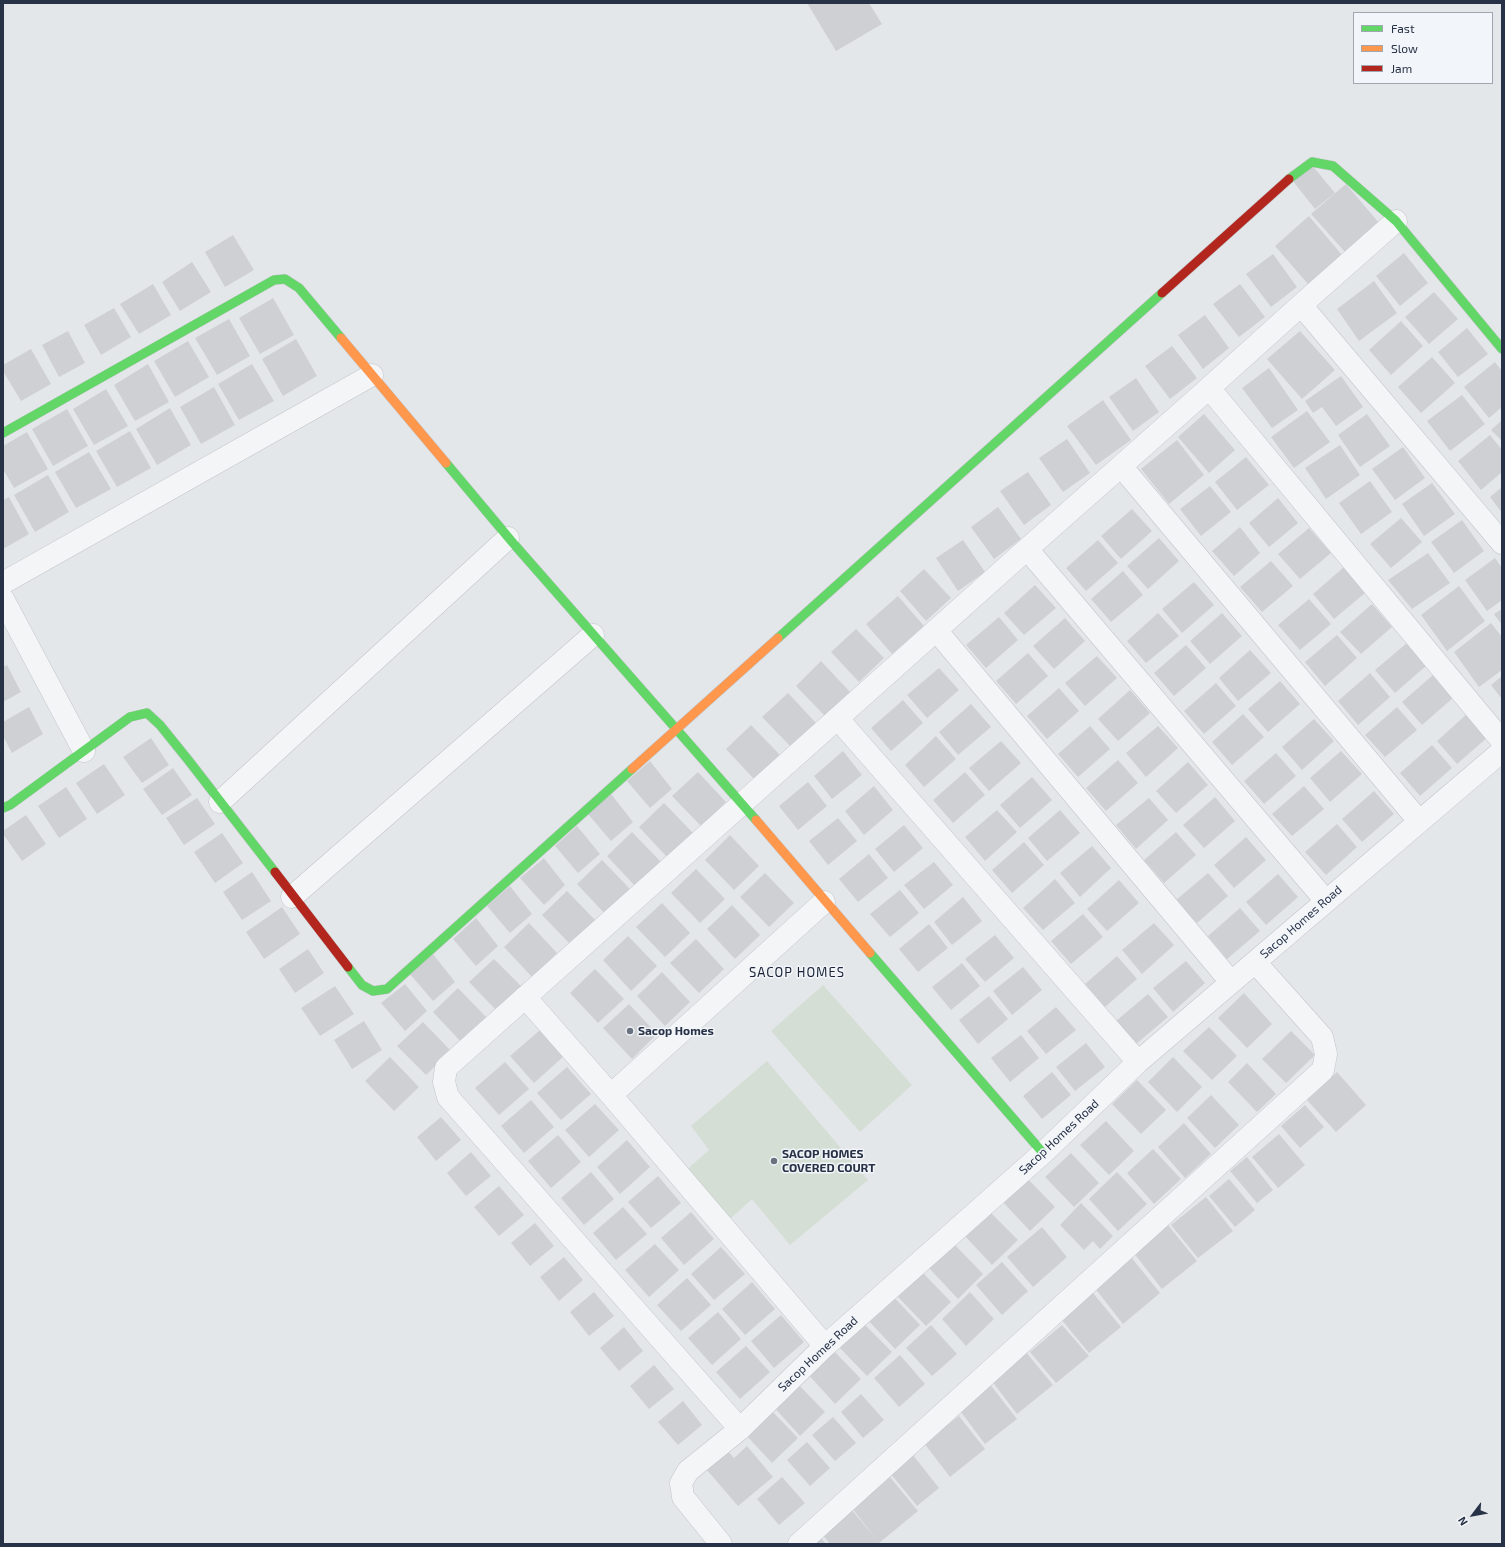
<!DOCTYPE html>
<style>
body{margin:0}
#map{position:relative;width:1505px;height:1547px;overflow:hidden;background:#e4e7ea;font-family:"Exo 2",sans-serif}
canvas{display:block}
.frame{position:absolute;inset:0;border:4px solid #283246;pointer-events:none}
.legend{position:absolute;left:1353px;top:12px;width:140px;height:72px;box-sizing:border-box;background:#f2f5f9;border:1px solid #a1a7b1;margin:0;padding:5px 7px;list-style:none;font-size:12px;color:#283246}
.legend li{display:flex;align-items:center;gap:8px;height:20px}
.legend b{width:20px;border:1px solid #a1a7b1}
.north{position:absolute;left:1453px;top:1495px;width:40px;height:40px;-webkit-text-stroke:3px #f2f5f9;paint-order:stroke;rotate:238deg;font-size:11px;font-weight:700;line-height:16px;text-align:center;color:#283246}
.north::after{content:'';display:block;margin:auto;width:14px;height:18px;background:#283246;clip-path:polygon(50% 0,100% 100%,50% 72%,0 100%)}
</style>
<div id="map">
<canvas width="1505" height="1547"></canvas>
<div class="frame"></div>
<ul class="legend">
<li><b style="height:5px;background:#63d668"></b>Fast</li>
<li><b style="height:5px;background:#ff974d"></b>Slow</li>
<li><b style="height:5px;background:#b3261e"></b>Jam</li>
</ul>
<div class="north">N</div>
</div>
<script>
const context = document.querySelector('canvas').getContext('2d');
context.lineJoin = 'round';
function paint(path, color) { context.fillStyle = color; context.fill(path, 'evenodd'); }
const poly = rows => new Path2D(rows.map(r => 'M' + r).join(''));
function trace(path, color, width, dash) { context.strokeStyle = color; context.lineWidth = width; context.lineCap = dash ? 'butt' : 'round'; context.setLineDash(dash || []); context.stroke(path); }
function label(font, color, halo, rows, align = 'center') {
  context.font = font + ' "Exo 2",sans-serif'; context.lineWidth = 3; context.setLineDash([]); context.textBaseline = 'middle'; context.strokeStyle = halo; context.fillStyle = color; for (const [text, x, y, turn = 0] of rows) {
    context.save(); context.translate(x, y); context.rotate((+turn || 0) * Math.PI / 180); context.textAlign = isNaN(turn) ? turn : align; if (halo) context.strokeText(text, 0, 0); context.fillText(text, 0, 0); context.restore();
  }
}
const green = poly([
 [823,985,912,1085,860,1132,771,1031],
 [767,1061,868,1180,790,1245,752,1199,727,1222,684,1172,709,1150,691,1126]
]);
const building = poly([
 [807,3,869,3,882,24,836,51],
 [1311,164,1335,193,1315,209,1292,180],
 [1346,184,1379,223,1345,252,1311,214],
 [1309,216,1342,255,1308,284,1275,246],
 [233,235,254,270,225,287,205,252],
 [1404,253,1428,283,1400,306,1376,276],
 [1273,254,1297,287,1271,307,1246,274],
 [192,262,211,292,180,311,162,282],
 [1374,281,1397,313,1359,341,1337,309],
 [153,284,171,315,139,334,120,304],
 [1240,284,1265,317,1239,337,1213,304],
 [1434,292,1458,319,1429,344,1405,317],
 [273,298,294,335,260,354,239,318],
 [114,308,131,337,101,355,84,325],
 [1205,315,1229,348,1203,369,1178,335],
 [229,319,250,356,217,375,195,338],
 [1401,321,1423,346,1391,375,1369,350],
 [1467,328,1488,354,1458,377,1438,352],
 [68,331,85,363,59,377,42,345],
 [1300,331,1335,370,1302,399,1267,359],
 [296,339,317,376,283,396,262,359],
 [188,341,209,377,175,397,154,361],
 [1172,346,1197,378,1170,399,1145,366],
 [31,349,51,384,21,401,3,371,3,365],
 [1432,357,1455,383,1421,413,1398,387],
 [1495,362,1502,371,1502,407,1489,418,1464,387],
 [148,364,169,402,135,421,114,385],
 [252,364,274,401,239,420,218,384],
 [1269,368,1298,410,1272,428,1242,388],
 [1341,376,1363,407,1336,426,1322,407,1313,413,1305,401],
 [1136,378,1159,412,1133,431,1109,397],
 [214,387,235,425,201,444,180,407],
 [106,389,128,426,94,445,73,409],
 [1462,395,1485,424,1450,451,1427,421],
 [1103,400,1131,440,1096,465,1067,426],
 [170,408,191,445,157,465,136,429],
 [67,409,88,446,53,466,32,429],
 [1307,411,1330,442,1294,468,1271,437],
 [1204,414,1235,450,1209,473,1178,437],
 [1367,414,1390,446,1360,467,1338,435],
 [1502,420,1502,441,1491,430],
 [130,431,151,468,117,487,96,451],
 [27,432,48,469,14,488,3,469,3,446],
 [1490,435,1502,450,1502,472,1481,490,1458,461],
 [1067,439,1090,473,1063,492,1039,458],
 [1177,440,1204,475,1169,504,1141,469],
 [1340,445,1360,475,1326,499,1305,468],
 [1403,447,1425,478,1395,500,1372,469],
 [89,452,111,489,76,508,55,472],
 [1246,457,1269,485,1237,510,1215,482],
 [1028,472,1051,505,1024,525,1000,491],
 [48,475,69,512,35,532,14,495],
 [1370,481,1392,512,1361,534,1339,503],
 [1432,483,1455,514,1424,536,1402,504],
 [1210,486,1231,512,1201,536,1180,509],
 [1502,487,1502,513,1490,497],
 [9,497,29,534,3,549,3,500],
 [1278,498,1298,523,1269,547,1249,523],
 [998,507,1021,539,994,559,971,527],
 [1132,509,1152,531,1121,559,1101,536],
 [1401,518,1422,542,1391,568,1370,544],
 [1462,520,1484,551,1454,573,1431,542],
 [1240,527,1260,553,1234,576,1212,551],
 [1309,528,1331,553,1300,579,1278,554],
 [1159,538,1179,561,1148,589,1127,566],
 [963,540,985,572,958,591,936,558],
 [1098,540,1118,563,1086,591,1066,568],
 [1428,553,1450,583,1412,609,1388,580],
 [1495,558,1502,568,1502,600,1487,611,1465,580],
 [1271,561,1293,586,1262,612,1240,587],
 [1344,567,1365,593,1334,619,1313,594],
 [924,569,951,598,926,621,900,591],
 [1123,571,1143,595,1111,622,1091,599],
 [1194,582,1214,605,1182,633,1162,609],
 [1035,585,1056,608,1024,635,1004,613],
 [1459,586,1485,621,1447,651,1421,615],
 [898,596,924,626,892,654,866,624],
 [1309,599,1331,624,1300,650,1278,625],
 [1372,604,1392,627,1361,654,1340,632],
 [1502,609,1502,625,1494,614],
 [1158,613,1179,636,1146,663,1127,641],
 [1222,613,1242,636,1210,664,1190,641],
 [999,617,1018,640,986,668,966,645],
 [1065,618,1085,641,1054,669,1033,646],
 [1491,623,1502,637,1502,670,1479,687,1454,652],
 [856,629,884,658,859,682,831,652],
 [1337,635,1357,658,1325,686,1305,662],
 [1407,643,1427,665,1395,693,1375,670],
 [1186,645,1206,668,1174,696,1154,673],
 [1250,650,1271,673,1238,701,1219,678],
 [1028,653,1048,676,1016,704,996,681],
 [1097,656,1117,678,1085,706,1065,683],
 [821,661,850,692,825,716,796,686],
 [7,665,21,692,3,702,3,667],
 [939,668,959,690,927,718,907,695],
 [1370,673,1390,697,1358,725,1338,701],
 [1434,674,1454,697,1422,725,1402,702],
 [1502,676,1502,699,1491,685],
 [1280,681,1300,704,1268,732,1248,709],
 [1216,683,1236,706,1204,734,1184,711],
 [1059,688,1079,711,1047,739,1027,716],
 [1130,690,1150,713,1118,741,1098,719],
 [788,693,816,723,791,747,762,717],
 [903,700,923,723,891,751,871,728],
 [971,704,991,727,958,755,939,732],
 [29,707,43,734,12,753,3,736,3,722],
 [1397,707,1417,730,1385,757,1365,735],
 [1468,713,1489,736,1457,764,1437,741],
 [1243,714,1264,737,1232,765,1212,742],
 [1314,719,1334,741,1302,770,1282,747],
 [751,725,780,755,754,779,726,749],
 [1090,726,1110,749,1078,777,1058,754],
 [1158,726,1178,748,1146,777,1126,753],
 [936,736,956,759,924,787,905,765],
 [151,738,169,765,142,783,123,757],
 [1001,741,1021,763,989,791,969,768],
 [1432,745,1452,768,1420,796,1400,773],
 [843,751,862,775,832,799,814,776],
 [1341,751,1362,774,1330,802,1310,778],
 [1276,753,1296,776,1264,804,1244,781],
 [1118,760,1138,783,1106,811,1086,788],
 [650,761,672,789,650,808,627,781],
 [1188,762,1208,785,1176,813,1156,791],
 [104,764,125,795,97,814,76,783],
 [173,768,192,795,162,815,143,789],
 [698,772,726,802,701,826,672,796],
 [965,772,985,795,953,823,933,800],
 [1032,777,1052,800,1020,828,1000,805],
 [808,782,827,806,798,830,779,806],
 [874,786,893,810,864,835,845,811],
 [1304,786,1324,809,1292,836,1272,814],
 [66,787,87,819,59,838,38,806],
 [1374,791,1394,814,1362,842,1342,819],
 [611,794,633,822,611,841,588,814],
 [1215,797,1235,821,1204,848,1183,825],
 [197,798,215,824,184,845,166,818],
 [1149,798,1168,820,1136,849,1116,825],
 [664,803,693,833,667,857,639,827],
 [997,810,1017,832,985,861,965,837],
 [1060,810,1080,833,1047,861,1028,838],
 [26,815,46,844,22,861,3,834,3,831],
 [838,818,857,841,828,865,809,841],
 [1337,824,1357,847,1326,875,1305,852],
 [904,825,923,848,894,872,875,849],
 [577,826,600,854,578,873,555,846],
 [632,832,661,862,635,886,607,856],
 [1176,832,1196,855,1164,883,1144,860],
 [222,833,243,863,215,883,194,852],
 [730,835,759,866,734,890,705,860],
 [1246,837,1266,860,1234,888,1214,865],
 [1024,842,1044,865,1012,893,992,870],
 [1092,846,1111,868,1080,897,1060,873],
 [869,854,888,878,858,902,839,879],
 [544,858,565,885,544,905,520,878],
 [602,860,630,889,605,914,577,884],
 [934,862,953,885,924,909,904,885],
 [696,869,725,899,700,923,671,893],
 [252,872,271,901,242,920,223,892],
 [765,873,794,903,769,927,740,897],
 [1208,873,1228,896,1197,923,1176,900],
 [1278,874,1298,897,1266,925,1246,902],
 [1055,879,1075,903,1043,930,1023,908],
 [1119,880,1139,903,1107,931,1087,909],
 [510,886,532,914,510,933,487,906],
 [900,890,919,913,890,937,870,914],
 [567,891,595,920,570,944,542,915],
 [963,897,982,921,952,945,934,922],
 [662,903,690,933,665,957,636,927],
 [732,905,760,935,735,959,707,929],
 [282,907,300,934,264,959,246,932],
 [1240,908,1260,931,1227,959,1208,936],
 [1083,914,1103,937,1071,964,1051,941],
 [476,918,498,946,476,966,453,939],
 [529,923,557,953,532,977,504,947],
 [1154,923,1174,945,1142,974,1122,950],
 [929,924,948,948,918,972,899,949],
 [995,935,1014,958,985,982,965,959],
 [628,936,657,966,631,991,603,960],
 [696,939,724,969,699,993,670,963],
 [308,949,324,973,295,993,279,969],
 [433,954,455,982,433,1001,410,974],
 [1117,956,1137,979,1105,1007,1085,984],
 [494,959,523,988,498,1012,469,982],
 [1186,961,1205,983,1173,1012,1153,988],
 [962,963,980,986,951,1010,932,987],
 [1023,967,1042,990,1012,1015,993,991],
 [595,969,624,999,598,1023,570,993],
 [662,972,690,1002,665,1026,637,996],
 [405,984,427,1011,405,1031,381,1003],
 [335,986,354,1014,320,1036,301,1008],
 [458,988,487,1018,462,1043,433,1012],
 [1244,993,1272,1024,1247,1048,1218,1018],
 [1148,994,1168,1017,1136,1044,1116,1021],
 [989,996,1008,1019,978,1044,959,1020],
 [629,1004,657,1034,632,1059,603,1028],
 [1056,1007,1076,1030,1046,1054,1027,1031],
 [364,1021,382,1050,352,1069,334,1040],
 [423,1022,451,1051,426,1075,397,1046],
 [1209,1027,1237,1056,1212,1080,1183,1051],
 [540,1030,564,1056,534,1083,510,1056],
 [1291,1031,1315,1055,1286,1083,1262,1059],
 [1021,1035,1039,1058,1010,1082,991,1058],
 [1086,1043,1105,1067,1075,1091,1056,1067],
 [390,1057,419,1087,394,1111,365,1081],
 [1173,1057,1202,1087,1177,1112,1148,1082],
 [505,1062,529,1089,499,1115,475,1088],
 [1247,1063,1276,1094,1257,1112,1228,1082],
 [567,1067,591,1094,561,1120,537,1093],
 [1052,1072,1071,1095,1042,1119,1023,1096],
 [1337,1072,1366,1105,1336,1132,1307,1100],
 [1137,1080,1166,1110,1141,1134,1112,1104],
 [1211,1095,1239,1125,1215,1148,1187,1118],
 [531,1100,554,1127,524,1153,501,1126],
 [595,1104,619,1130,589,1157,565,1130],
 [1305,1105,1324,1127,1300,1148,1281,1126],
 [441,1117,461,1140,436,1161,417,1137],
 [1106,1121,1134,1151,1109,1175,1080,1145],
 [1184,1123,1211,1154,1185,1178,1158,1147],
 [1279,1134,1305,1165,1278,1188,1252,1157],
 [558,1135,581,1162,551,1188,528,1161],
 [627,1140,650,1167,620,1194,597,1167],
 [1153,1149,1181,1179,1154,1204,1127,1173],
 [471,1152,491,1176,466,1196,447,1173],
 [1071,1153,1099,1183,1074,1207,1045,1177],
 [1247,1157,1273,1190,1257,1203,1230,1171],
 [591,1172,614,1199,584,1225,561,1198],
 [1117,1172,1147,1204,1118,1231,1089,1199],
 [658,1176,681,1203,651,1228,628,1202],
 [1026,1177,1055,1207,1030,1231,1002,1201],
 [1229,1179,1255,1210,1235,1227,1209,1196],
 [499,1186,524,1215,499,1236,474,1207],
 [1206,1197,1233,1231,1198,1258,1171,1225],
 [1081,1203,1113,1236,1100,1249,1093,1241,1084,1250,1060,1225],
 [623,1207,647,1234,616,1260,593,1233],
 [989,1211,1018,1240,992,1265,964,1235],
 [691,1212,714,1239,684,1265,661,1238],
 [535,1223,554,1246,530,1266,511,1243],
 [1168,1225,1197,1261,1162,1289,1133,1252],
 [1042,1227,1067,1257,1033,1287,1007,1257],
 [655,1244,679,1270,649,1297,625,1270],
 [954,1244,983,1274,958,1299,929,1268],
 [721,1247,745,1274,714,1300,691,1274],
 [564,1257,583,1280,559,1301,540,1277],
 [1131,1257,1160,1293,1123,1324,1094,1287],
 [1002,1262,1028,1291,1002,1315,976,1285],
 [922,1272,951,1302,926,1326,897,1296],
 [687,1278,711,1305,681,1331,657,1305],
 [752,1282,775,1309,745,1335,722,1309],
 [594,1292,614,1316,589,1336,570,1312],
 [970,1292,994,1319,966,1346,942,1319],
 [1093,1293,1121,1327,1089,1353,1061,1319],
 [891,1294,920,1325,895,1349,866,1318],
 [718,1312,741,1339,712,1365,688,1338],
 [781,1315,804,1342,774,1368,751,1341],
 [863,1323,892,1352,867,1376,838,1346],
 [931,1325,957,1354,932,1376,906,1348],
 [1062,1325,1089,1356,1056,1383,1030,1352],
 [624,1327,643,1351,619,1371,600,1348],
 [746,1346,770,1372,740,1399,716,1372],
 [832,1349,861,1379,835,1404,807,1373],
 [1026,1352,1053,1385,1017,1414,991,1380],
 [900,1355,925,1384,899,1407,874,1378],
 [654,1365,674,1389,649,1409,630,1386],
 [796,1382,825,1412,800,1436,772,1405],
 [989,1383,1017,1419,985,1444,958,1408],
 [861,1394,884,1420,863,1438,841,1412],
 [683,1401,702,1425,678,1445,658,1422],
 [769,1408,798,1438,772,1463,744,1433],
 [959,1416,985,1449,950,1477,924,1443],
 [833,1417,856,1443,835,1461,812,1435],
 [807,1442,830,1468,810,1486,787,1460],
 [747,1446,773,1477,738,1506,706,1469,727,1450,734,1458],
 [909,1450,939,1488,917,1506,886,1468],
 [782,1477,805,1503,779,1525,757,1499],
 [890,1477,918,1511,879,1543,852,1508],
 [852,1510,880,1544,830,1544,822,1534],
 [821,1538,826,1544,814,1544]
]);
const street = poly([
 [1301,305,1396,221],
 [1209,388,1301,305,1502,543],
 [1121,466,1209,388,1502,741],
 [1027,549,1121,466,1419,821],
 [3,583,372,375],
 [3,599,84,751],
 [936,630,1231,982],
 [838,719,1138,1062],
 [220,802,508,538],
 [292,897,593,635],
 [525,997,611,1095,825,1346],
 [611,1095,824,902],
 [740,1429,448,1097,444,1082,446,1068,1027,549,1326,901],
 [721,1544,683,1497,681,1483,688,1471,740,1429,825,1346,1043,1153,1138,1062,1502,751],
 [799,1544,1323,1070,1326,1054,1322,1037,1255,962]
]);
const fast = poly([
 [1289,179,1312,162,1333,166,1396,221,1502,349],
 [3,433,274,280,285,279,299,288,341,338],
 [446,463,513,543,756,820],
 [778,638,1162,293],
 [3,808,10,805,130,717,147,713,160,725,189,761,275,872],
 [870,953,1043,1153],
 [348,967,362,985,373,991,387,989,632,769]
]);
const slow = poly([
 [341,338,446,463],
 [632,769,778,638],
 [756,820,870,953]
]);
const jam = poly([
 [1162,293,1289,179],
 [275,872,348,967]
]);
const markers = [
 [630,1031,4,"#6a717f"],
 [774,1161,4,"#6a717f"]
];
const streetNames = [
 ["Sacop Homes Road",1301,922,-41],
 ["Sacop Homes Road",1059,1137,-43],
 ["Sacop Homes Road",818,1354,-43]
];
const poiNames = [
 ["Sacop Homes",638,1031],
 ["SACOP HOMES",782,1154],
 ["COVERED COURT",782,1168]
];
const neighbourhoodNames = [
 ["SACOP HOMES",797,973]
];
paint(green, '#d4ded5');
paint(building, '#ced0d4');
trace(street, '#c2c5c8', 23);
trace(fast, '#c2c5c8', 10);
trace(slow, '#c2c5c8', 10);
trace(jam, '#c2c5c8', 10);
trace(street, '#f4f5f7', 22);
trace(fast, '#63d668', 9);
trace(slow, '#ff974d', 9);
trace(jam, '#b3261e', 9);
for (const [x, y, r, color] of markers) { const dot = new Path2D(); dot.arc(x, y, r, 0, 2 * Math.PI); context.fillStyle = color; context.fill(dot); trace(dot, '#f2f5f9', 1.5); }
label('12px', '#283246', '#f2f5f9', streetNames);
label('bold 12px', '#283246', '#f2f5f9', poiNames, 'left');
context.letterSpacing = '1px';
label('13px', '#1a2337', '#f2f5f9', neighbourhoodNames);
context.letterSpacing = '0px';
</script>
